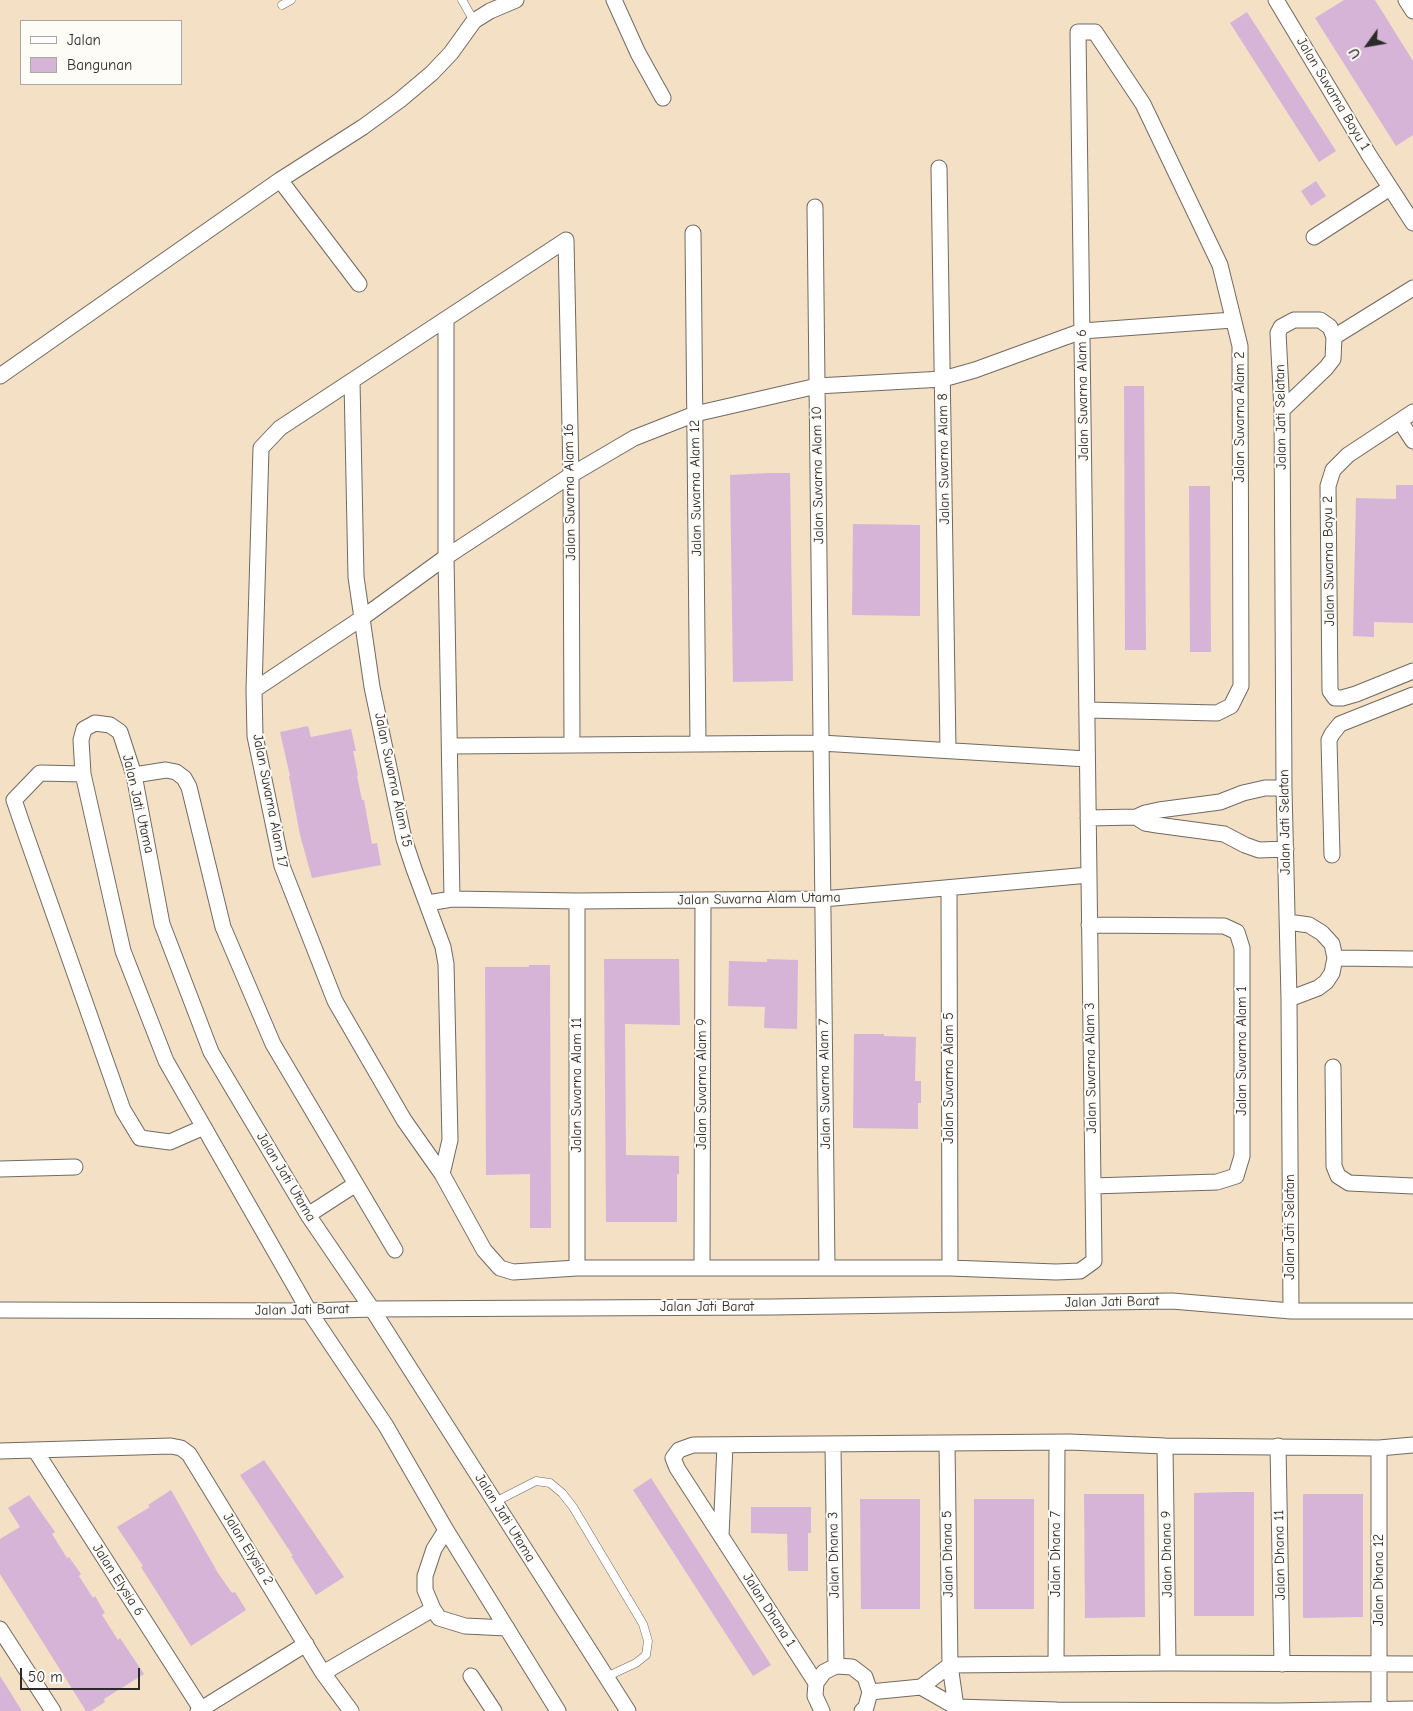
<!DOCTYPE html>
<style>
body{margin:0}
#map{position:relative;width:1413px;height:1711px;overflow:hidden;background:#f3e0c5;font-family:"Comic Neue",sans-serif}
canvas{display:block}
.legend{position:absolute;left:20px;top:20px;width:162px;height:65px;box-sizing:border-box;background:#fdfcf7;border:1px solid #a9a8a5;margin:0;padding:6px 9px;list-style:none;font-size:15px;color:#2b2b2b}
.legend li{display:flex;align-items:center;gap:10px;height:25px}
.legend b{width:25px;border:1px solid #a9a8a5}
.north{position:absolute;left:1343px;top:20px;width:50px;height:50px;-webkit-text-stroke:4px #fdfcf7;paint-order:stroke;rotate:238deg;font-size:14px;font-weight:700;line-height:20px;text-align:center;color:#2b2b2b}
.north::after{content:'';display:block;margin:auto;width:18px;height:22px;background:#2b2b2b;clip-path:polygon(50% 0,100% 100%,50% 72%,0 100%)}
.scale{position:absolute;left:20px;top:1668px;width:120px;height:22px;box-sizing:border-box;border:2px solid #2b2b2b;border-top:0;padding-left:6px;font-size:15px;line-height:18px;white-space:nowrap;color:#2b2b2b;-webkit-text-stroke:4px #fdfcf7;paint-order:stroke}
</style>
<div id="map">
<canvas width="1413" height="1711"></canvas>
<ul class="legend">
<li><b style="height:6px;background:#fff"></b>Jalan</li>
<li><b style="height:14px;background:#d6b4d8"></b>Bangunan</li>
</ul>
<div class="north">U</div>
<div class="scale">50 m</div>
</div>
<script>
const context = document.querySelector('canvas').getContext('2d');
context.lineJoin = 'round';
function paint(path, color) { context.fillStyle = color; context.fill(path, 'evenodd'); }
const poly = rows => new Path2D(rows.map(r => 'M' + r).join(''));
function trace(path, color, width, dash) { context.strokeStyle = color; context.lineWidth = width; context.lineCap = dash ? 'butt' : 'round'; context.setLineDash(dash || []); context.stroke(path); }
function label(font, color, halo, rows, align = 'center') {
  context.font = font + ' "Comic Neue",sans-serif'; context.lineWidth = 4; context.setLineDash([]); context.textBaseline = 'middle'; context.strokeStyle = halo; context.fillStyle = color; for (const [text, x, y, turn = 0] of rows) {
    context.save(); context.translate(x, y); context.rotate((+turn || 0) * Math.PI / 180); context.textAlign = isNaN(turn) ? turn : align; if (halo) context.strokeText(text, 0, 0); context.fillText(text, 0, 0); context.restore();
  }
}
const building = poly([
 [1344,0,1375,0,1413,61,1413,135,1396,146,1315,18],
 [1247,12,1336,151,1319,162,1230,23],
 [1316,181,1326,196,1311,206,1301,191],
 [1124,386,1144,386,1146,650,1125,650],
 [769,473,790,473,793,681,733,682,730,475],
 [1396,485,1413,485,1413,623,1374,622,1374,637,1353,636,1356,498,1396,499],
 [1189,486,1210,486,1211,652,1190,652],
 [853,524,920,525,920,616,852,615],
 [308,726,311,737,351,729,356,751,353,751,358,775,357,776,362,800,364,800,372,844,377,843,381,865,312,878,300,835,289,776,290,776,280,732],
 [604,959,679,959,680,1025,625,1024,626,1155,679,1156,679,1174,677,1174,677,1222,606,1222],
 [767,959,798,960,797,1029,764,1028,765,1007,728,1006,729,961,767,962],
 [529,965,550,965,551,1228,530,1228,530,1174,486,1175,485,967,529,967],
 [854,1034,884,1034,884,1036,916,1037,915,1081,921,1081,921,1103,918,1103,918,1129,853,1128],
 [264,1460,344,1577,316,1595,291,1556,293,1556,240,1475],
 [651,1478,771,1665,753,1676,633,1490],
 [171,1490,218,1573,232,1593,235,1592,246,1610,191,1646,141,1567,143,1566,117,1527,150,1507,148,1505],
 [1233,1492,1254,1492,1254,1616,1194,1616,1194,1493],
 [1084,1494,1144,1494,1145,1617,1085,1618],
 [1303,1494,1363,1494,1363,1617,1303,1618],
 [29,1495,55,1532,52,1534,67,1558,69,1557,81,1574,79,1576,93,1598,95,1596,105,1613,102,1615,118,1640,120,1638,144,1674,104,1699,105,1702,91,1711,86,1711,0,1574,0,1539,20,1527,8,1508],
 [860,1499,920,1499,920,1609,861,1609],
 [974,1499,1034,1499,1034,1609,974,1609],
 [751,1507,811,1507,811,1533,808,1533,808,1571,788,1571,787,1534,751,1533],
 [0,1676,22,1711,0,1711]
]);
const lane = poly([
 [462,0,474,21],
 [282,5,291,0],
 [495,1502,536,1481,550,1483,562,1493,573,1507,643,1624,648,1641,646,1655,636,1663,606,1677]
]);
const street = poly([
 [614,0,638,53,663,98],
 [1276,0,1369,155,1413,223],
 [1406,0,1413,11],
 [939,168,948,750],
 [280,180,359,284],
 [815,207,827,1268],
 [693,233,698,744],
 [1314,237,1390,188],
 [566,240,280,428,261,448,254,690,255,736,282,866,335,1001,404,1120,442,1174,484,1250,500,1268,513,1272,577,1268,950,1268,1056,1272,1080,1271,1094,1261,1078,32,1095,32,1143,104,1220,265,1240,346,1241,686,1231,706,1217,713,1087,710],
 [566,240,571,475,572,745],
 [446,319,446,557,452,899],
 [1334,337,1413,288],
 [0,376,280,180,363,127,400,100,432,73,451,53,474,21,490,11,516,0],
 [352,381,356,577,372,687,404,839,414,869,443,947,446,964,450,1140,442,1174],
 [1282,410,1326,368,1333,359,1334,337,1330,327,1320,320,1294,320,1281,327,1278,333,1282,410,1284,788,1289,999,1291,1311],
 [1413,412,1348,455,1333,470,1328,486,1330,691,1335,698,1342,698,1356,694,1413,671],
 [1400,421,1413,441],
 [254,690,362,618,446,557,571,475,634,438,695,414,817,386,943,379,975,370,1082,331,1233,320],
 [451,746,821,743,1087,759],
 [83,774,40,773,14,800,26,835,123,1110,140,1138,170,1142,204,1127],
 [134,775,166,770,176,772,184,778,189,787,223,927,273,1044,395,1250],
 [1136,817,1145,823,1157,825,1224,834,1245,845,1259,850,1286,849],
 [1088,818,1136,817,1145,813,1159,810,1220,802,1243,793,1265,788,1284,788],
 [1332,855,1329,740,1332,734,1340,724,1413,695],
 [949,889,950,1268],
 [428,903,452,899,577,901,823,899,1089,875],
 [1288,922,1309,925,1322,933,1332,944,1335,958,1332,973,1326,982,1318,988,1289,999],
 [1089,925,1224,926,1237,932,1242,948,1242,1156,1236,1176,1217,1182,1093,1186],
 [1335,958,1413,959],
 [1333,1067,1334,1166,1338,1176,1349,1183,1413,1186],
 [0,1169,75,1167],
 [308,1215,356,1184],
 [577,1268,577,901],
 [702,1268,703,900],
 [0,1310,309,1311,372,1309,772,1307,1172,1301,1291,1311,1413,1311],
 [947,1443,950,1665,956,1707,958,1711],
 [833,1445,836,1666],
 [1165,1446,1168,1663],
 [1278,1446,1282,1664],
 [35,1450,201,1709],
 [0,1451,171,1446,181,1448,189,1454,323,1673,351,1711],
 [446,1530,434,1549,425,1576,425,1590,433,1609,439,1618,465,1626,507,1628],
 [721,1536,725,1445],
 [0,1629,53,1711],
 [1056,1664,1057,1443],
 [323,1673,433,1609],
 [471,1676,494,1711],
 [816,1683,677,1468,673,1458,679,1450,693,1445,1069,1442,1165,1446,1379,1448,1413,1445],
 [921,1687,956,1707,1057,1710,1277,1711,1413,1709],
 [870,1692,921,1687,950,1665,1168,1663,1413,1664],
 [198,1711,306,1644],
 [558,1711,446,1530,386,1426,309,1311,166,1061,123,951,83,774,81,740,84,729,95,723,110,725,120,732,134,775,162,924,211,1052,308,1215,372,1309,628,1711],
 [822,1711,815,1696,816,1683,824,1672,836,1666,852,1667,865,1677,870,1692,866,1707,862,1711],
 [1379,1711,1379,1448]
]);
const streetNames = [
 ["Jalan Suvarna Bayu 1",1333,94,59],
 ["Jalan Suvarna Alam 6",1083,395,-91],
 ["Jalan Suvarna Alam 2",1240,417,-90],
 ["Jalan Jati Selatan",1281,417,-91],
 ["Jalan Suvarna Alam 8",944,459,-91],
 ["Jalan Suvarna Alam 10",818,475,-91],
 ["Jalan Suvarna Alam 12",696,488,-91],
 ["Jalan Suvarna Alam 16",570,492,-91],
 ["Jalan Suvarna Bayu 2",1329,561,-91],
 ["Jalan Suvarna Alam 15",393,780,78],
 ["Jalan Suvarna Alam 17",270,801,79],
 ["Jalan Jati Utama",138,804,77],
 ["Jalan Jati Selatan",1285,822,-91],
 ["Jalan Suvarna Alam Utama",759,899,-1],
 ["Jalan Suvarna Alam 1",1242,1051,-90],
 ["Jalan Suvarna Alam 3",1091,1068,-91],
 ["Jalan Suvarna Alam 5",949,1078,-90],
 ["Jalan Suvarna Alam 9",702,1084,-90],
 ["Jalan Suvarna Alam 7",825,1084,-91],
 ["Jalan Suvarna Alam 11",577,1085,-90],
 ["Jalan Jati Utama",286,1177,59],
 ["Jalan Jati Selatan",1290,1227,-90],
 ["Jalan Jati Barat",1112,1302,-1],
 ["Jalan Jati Barat",707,1307],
 ["Jalan Jati Barat",302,1310,-1],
 ["Jalan Jati Utama",505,1518,58],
 ["Jalan Elysia 2",248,1549,58],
 ["Jalan Dhana 5",948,1554,-91],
 ["Jalan Dhana 7",1056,1554,-90],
 ["Jalan Dhana 9",1167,1554,-91],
 ["Jalan Dhana 3",834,1555,-91],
 ["Jalan Dhana 11",1280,1555,-91],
 ["Jalan Elysia 6",118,1580,57],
 ["Jalan Dhana 12",1379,1580,-90],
 ["Jalan Dhana 1",769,1610,57]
];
paint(building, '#d6b4d8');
trace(lane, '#716a61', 9);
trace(street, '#716a61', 17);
trace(lane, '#fff', 8);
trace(street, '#fff', 15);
label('14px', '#2b2b2b', '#fdfcf7', streetNames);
</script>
